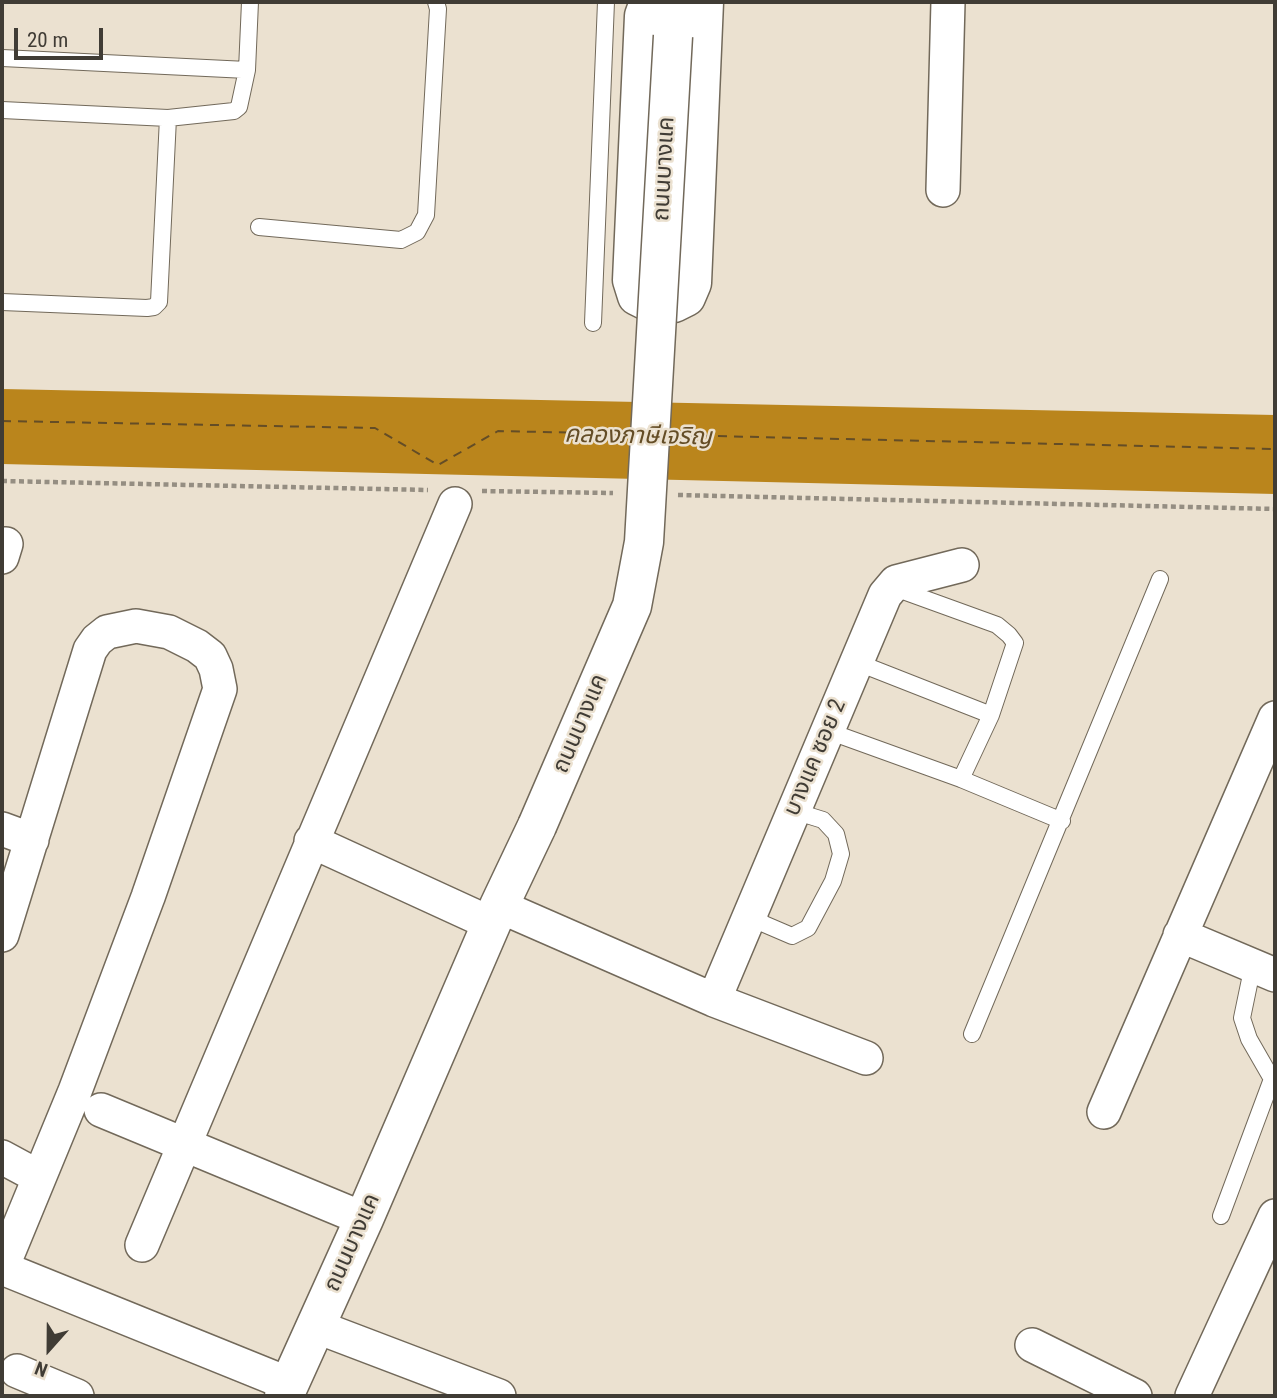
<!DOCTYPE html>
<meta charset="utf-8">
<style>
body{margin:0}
#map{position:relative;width:1277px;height:1398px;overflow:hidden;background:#ebe1d0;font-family:"Roboto Condensed",sans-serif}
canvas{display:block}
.frame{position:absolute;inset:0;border:4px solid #403c35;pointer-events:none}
.north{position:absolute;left:14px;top:1314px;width:70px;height:70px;-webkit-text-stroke:5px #ebe1d0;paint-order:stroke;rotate:201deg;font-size:19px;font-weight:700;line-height:28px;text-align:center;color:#403c35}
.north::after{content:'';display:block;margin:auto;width:24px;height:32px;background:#403c35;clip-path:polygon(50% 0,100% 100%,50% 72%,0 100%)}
.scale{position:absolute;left:14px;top:28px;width:89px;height:32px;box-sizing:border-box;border:4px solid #403c35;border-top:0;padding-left:9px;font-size:21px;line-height:24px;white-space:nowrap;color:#403c35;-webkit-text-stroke:5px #ebe1d0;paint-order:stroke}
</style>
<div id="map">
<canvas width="1277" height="1398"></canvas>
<div class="frame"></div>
<div class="north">N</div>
<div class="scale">20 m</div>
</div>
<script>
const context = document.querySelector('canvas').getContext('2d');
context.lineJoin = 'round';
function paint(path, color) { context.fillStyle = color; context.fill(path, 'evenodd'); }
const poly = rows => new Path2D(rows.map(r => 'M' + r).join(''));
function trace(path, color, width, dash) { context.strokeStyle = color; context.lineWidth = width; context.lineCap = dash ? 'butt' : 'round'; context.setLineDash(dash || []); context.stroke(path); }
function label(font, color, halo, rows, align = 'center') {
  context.font = font + ' "Roboto Condensed","Noto Sans Thai",sans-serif'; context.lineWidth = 5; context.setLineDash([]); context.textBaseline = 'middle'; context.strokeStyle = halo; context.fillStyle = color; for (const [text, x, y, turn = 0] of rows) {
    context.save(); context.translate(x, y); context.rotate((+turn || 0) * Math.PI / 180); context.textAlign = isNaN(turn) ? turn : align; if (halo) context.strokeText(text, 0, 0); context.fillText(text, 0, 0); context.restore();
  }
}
const water = poly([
 [2,389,1275,415,1275,494,2,464]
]);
const ferry = poly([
 [2,421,375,428,438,465,498,431,633,434],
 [670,435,1275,449]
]);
const path = poly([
 [2,481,428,490],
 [482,491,613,493],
 [678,495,1275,509]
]);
const service = poly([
 [2,58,247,70],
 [2,110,168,118,234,111,239,107,247,70,250,2],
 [259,227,401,240,417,232,426,215,438,9,436,2],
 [2,302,147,308,154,307,159,302,168,118],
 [593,323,606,2],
 [892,587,997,625,1009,635,1015,643,991,715,961,779],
 [856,662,991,715],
 [828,731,961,779,1062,821],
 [750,913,764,924,792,936,808,928,833,881,841,854,836,834,823,820,794,811],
 [972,1034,1160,579],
 [1221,1216,1272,1079,1249,1039,1242,1018,1253,965]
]);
const minor = poly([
 [943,190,948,2],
 [2,557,6,544],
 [2,829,32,840],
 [311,841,492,924],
 [499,906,714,1000,866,1058],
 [2,935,90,650,97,640,107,632,136,626,169,632,197,646,210,656,216,669,220,689,148,897,75,1091,2,1268],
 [1180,935,1275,975],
 [714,1000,885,595,896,582,962,565],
 [101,1110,364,1219],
 [1104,1112,1275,718],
 [2,1157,39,1177],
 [142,1245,455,504],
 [2,1268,289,1384],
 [315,1326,499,1396],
 [1032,1345,1135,1396],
 [17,1371,77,1396],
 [1192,1396,1275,1216]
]);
const tertiary = poly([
 [649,2,644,16,632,280,637,296,649,302,674,303,686,297,692,283,704,2]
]);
const secondary = poly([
 [673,36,673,2],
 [284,1396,364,1219,499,906,537,826]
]);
const secondaryBridge = poly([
 [537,826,632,606,644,542,673,36]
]);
const streetNames = [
 ["ถนนบางแค",665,169,-87],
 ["ถนนบางแค",581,724,-67],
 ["บางแค ซอย 2",816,758,-67],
 ["ถนนบางแค",353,1243,-66]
];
const waterNames = [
 ["คลองภาษีเจริญ",638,437,1]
];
paint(water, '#ba851c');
trace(ferry, '#644d26', 2, [9, 7]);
trace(service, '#72695a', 18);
trace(minor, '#72695a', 36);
trace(tertiary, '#72695a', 41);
trace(secondary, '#72695a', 41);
trace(path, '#958e82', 4.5, [5, 3.5]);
trace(service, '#fff', 16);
trace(minor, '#fff', 33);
trace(tertiary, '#fff', 38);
trace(secondary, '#fff', 38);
trace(secondaryBridge, '#72695a', 41, []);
trace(secondaryBridge, '#fff', 38);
label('23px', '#403c35', '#ebe1d0', streetNames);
label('italic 24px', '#644d26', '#ebe1d0', waterNames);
</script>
